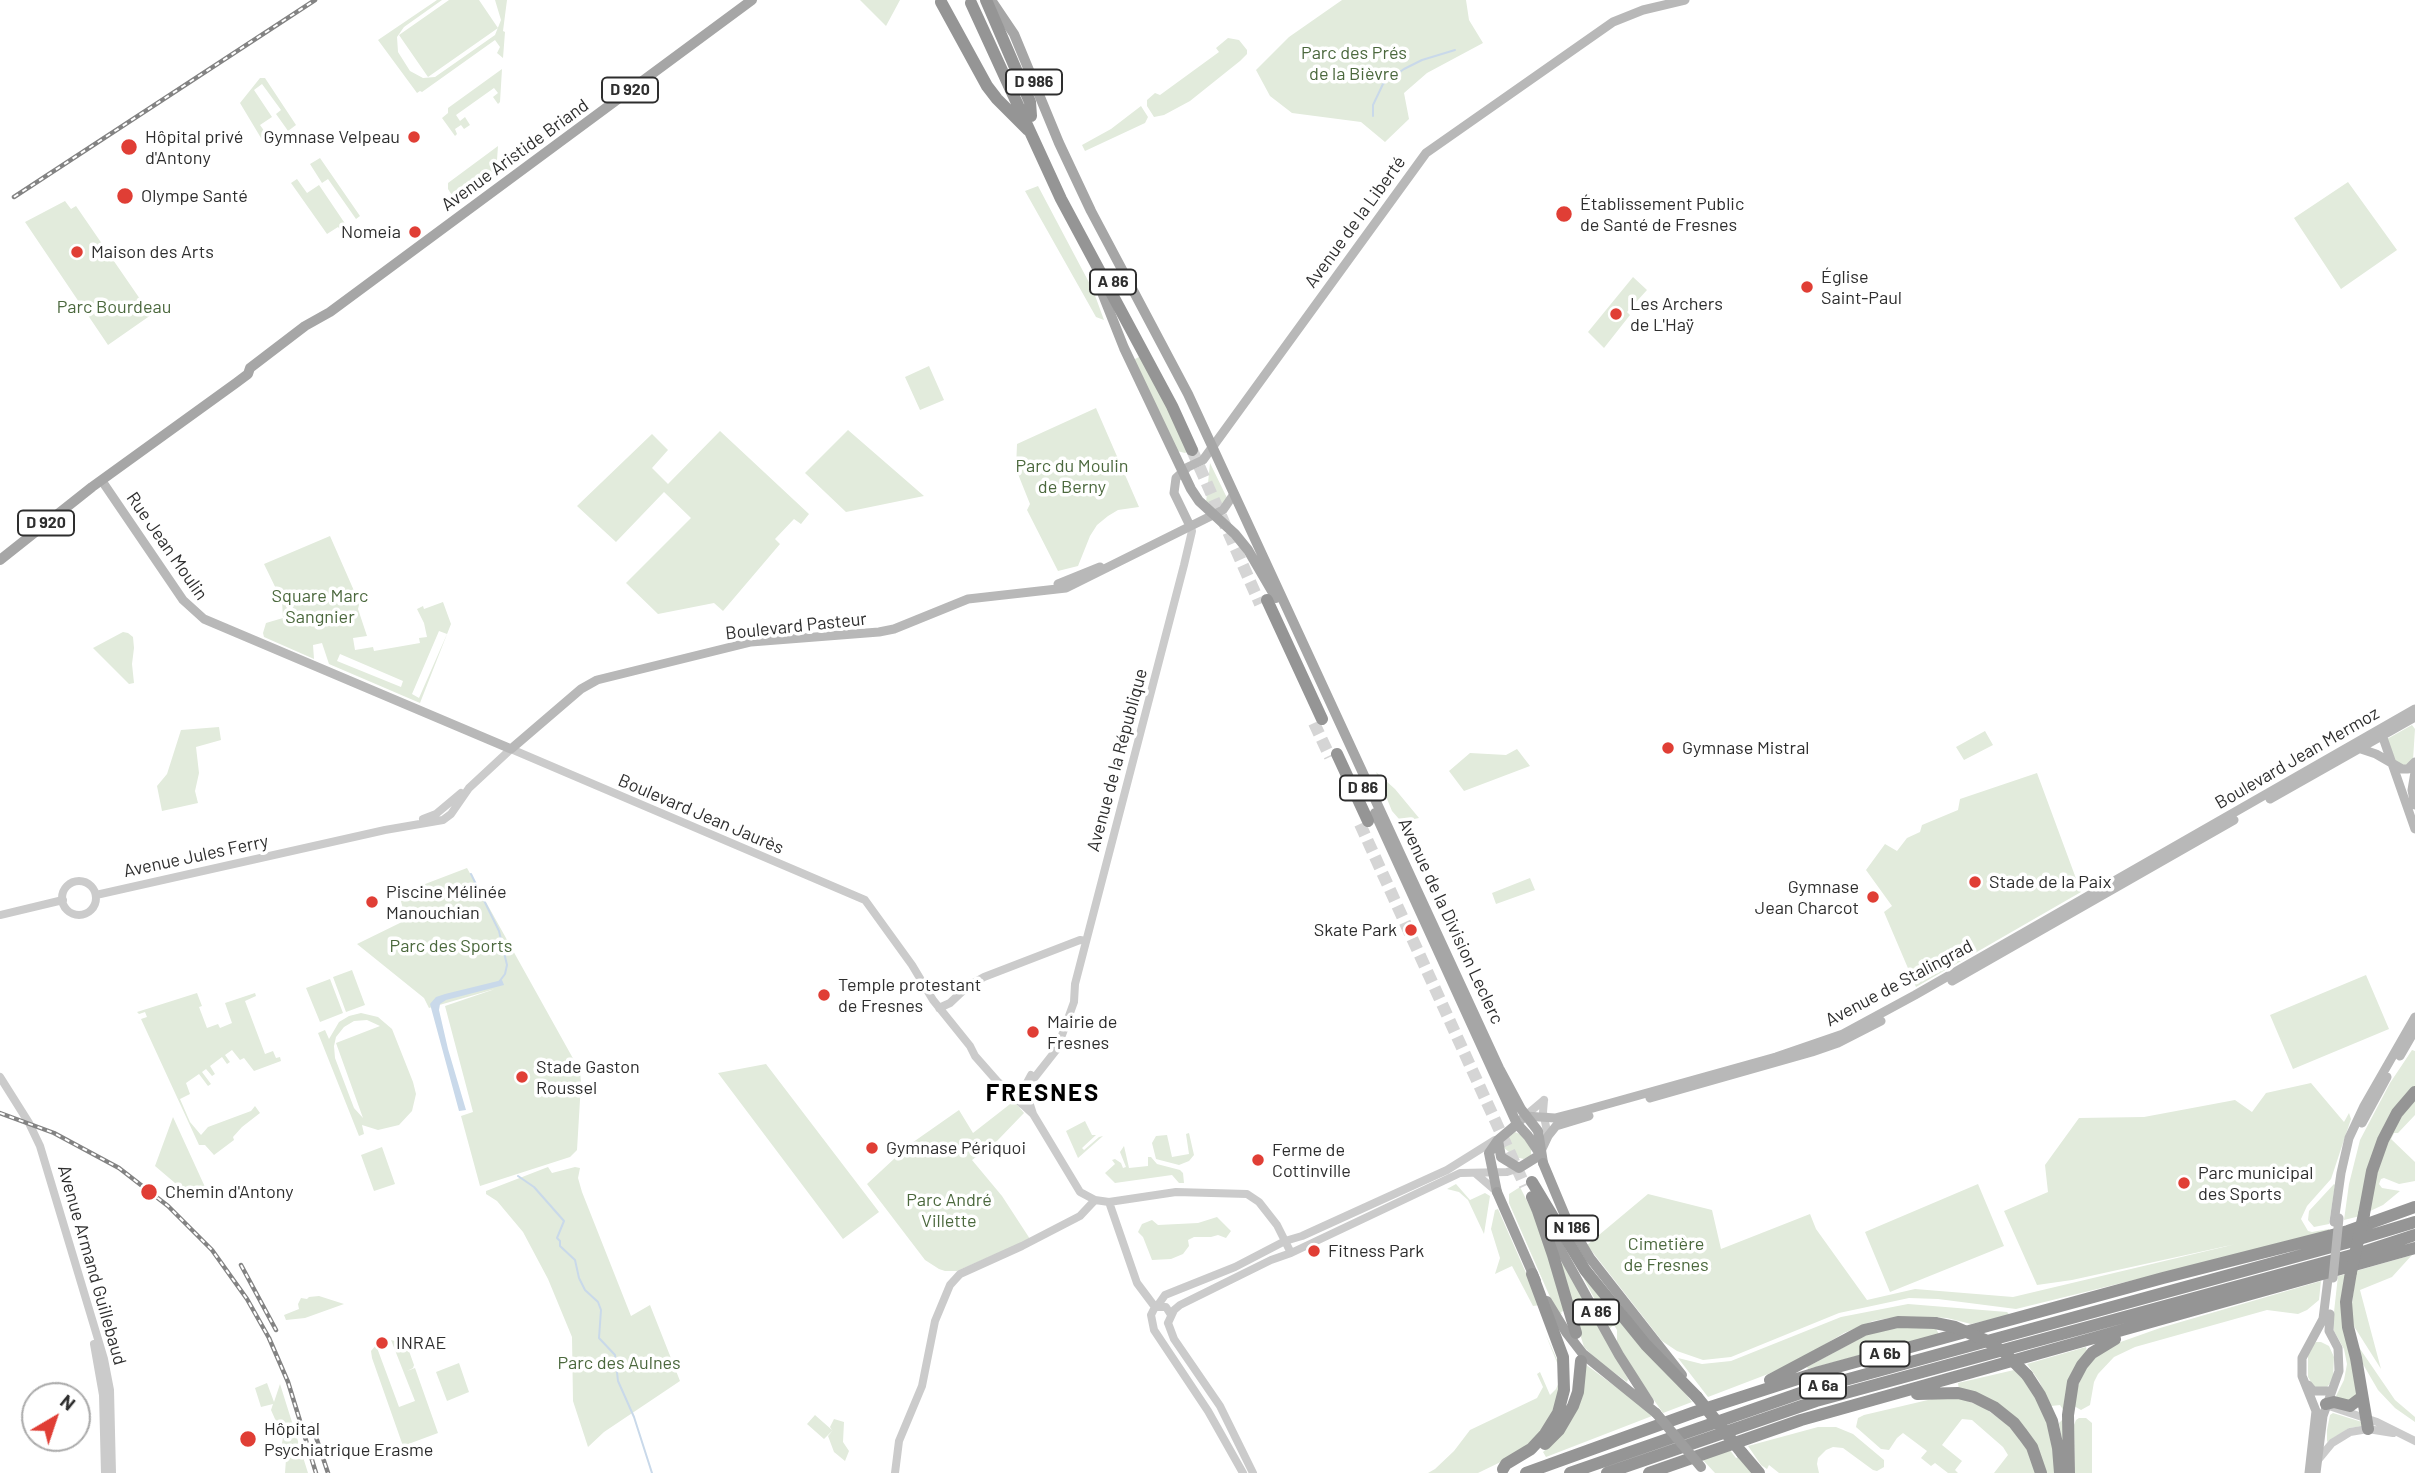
<!DOCTYPE html>
<meta charset="utf-8">
<style>
body{margin:0}
#map{position:relative;width:2415px;height:1473px;overflow:hidden;background:#fff;font-family:Barlow,sans-serif}
canvas{display:block}
.north{position:absolute;left:21px;top:1382px;width:70px;height:70px;box-sizing:border-box;background:#fff;border:2px solid #ababab;border-radius:50%;rotate:39deg;font-size:19px;font-weight:700;line-height:28px;text-align:center;color:#2e2e2e}
.north::after{content:'';display:block;margin:auto;width:24px;height:32px;background:#e03e35;clip-path:polygon(50% 0,100% 100%,50% 72%,0 100%)}
</style>
<div id="map">
<canvas width="2415" height="1473"></canvas>
<div class="north">N</div>
</div>
<script>
const context = document.querySelector('canvas').getContext('2d');
context.lineJoin = 'round';
function paint(path, color) { context.fillStyle = color; context.fill(path, 'evenodd'); }
const poly = rows => new Path2D(rows.map(r => 'M' + r).join(''));
function trace(path, color, width, dash) { context.strokeStyle = color; context.lineWidth = width; context.lineCap = dash ? 'butt' : 'round'; context.setLineDash(dash || []); context.stroke(path); }
function label(font, color, halo, rows, align = 'center') {
  context.font = font + ' Barlow,sans-serif'; context.lineWidth = 7; context.setLineDash([]); context.textBaseline = 'middle'; context.strokeStyle = halo; context.fillStyle = color; for (const [text, x, y, turn = 0] of rows) {
    context.save(); context.translate(x, y); context.rotate((+turn || 0) * Math.PI / 180); context.textAlign = isNaN(turn) ? turn : align; if (halo) context.strokeText(text, 0, 0); context.fillText(text, 0, 0); context.restore();
  }
}
const green = poly([
 [437,0,442,0,404,27,397,37,398,52,410,71,423,78,435,77,495,35,501,20,495,0,507,0,503,31,505,32,503,58,497,53,500,47,495,40,422,92,420,91,417,93,378,40],
 [449,0,479,0,498,28,428,77,399,35],
 [860,0,900,0,886,26],
 [1342,0,1466,0,1469,20,1483,43,1427,73,1404,93,1409,119,1385,142,1361,122,1292,113,1270,96,1256,70,1289,37],
 [1228,38,1239,40,1247,50,1247,54,1240,61,1190,101,1164,115,1154,117,1147,106,1147,100,1155,93,1160,95,1219,52,1216,48],
 [502,69,500,102,498,104,493,97,498,93,494,88,456,115,460,121,465,117,470,125,464,129,461,125,455,129,457,134,455,136,442,118,448,113,448,108],
 [260,78,265,78,296,125,288,131,286,128,276,114,281,110,262,84,254,90,272,117,260,125,270,139,264,143,240,103],
 [1141,106,1148,117,1145,123,1085,151,1082,145,1111,129],
 [498,146,496,174,457,203,448,189,448,183],
 [320,158,360,216,356,219,328,179,322,183,310,164],
 [297,179,307,193,319,185,346,225,340,229,338,227,327,234,291,183],
 [2348,182,2397,250,2341,289,2294,218],
 [1038,186,1093,290,1104,320,1096,317,1025,191],
 [65,201,71,209,76,206,151,315,108,345,25,222],
 [1633,277,1647,290,1627,312,1630,315,1604,348,1588,332],
 [1141,356,1188,451,1185,453,1177,451,1133,360],
 [929,366,944,400,920,410,905,377],
 [1096,408,1139,507,1118,510,1108,516,1097,525,1090,536,1078,566,1058,571,1027,510,1030,504,1016,469,1017,444],
 [848,430,924,496,846,512,805,473],
 [720,431,809,514,801,524,794,519,775,539,780,544,723,611,714,603,658,614,626,583,691,518,664,492,616,542,577,506,652,434,668,450,652,468,668,484],
 [1210,463,1228,500,1220,506,1206,503],
 [330,536,355,593,359,605,358,609,367,636,353,638,355,650,373,647,374,651,420,643,419,638,427,637,424,623,417,609,423,606,424,609,443,602,451,624,420,703,329,664,322,643,313,645,314,659,264,637,263,633,266,623,283,618,282,601,264,564],
 [439,631,447,634,419,698,412,694],
 [340,654,403,681,401,687,337,661],
 [123,632,128,633,133,637,134,648,132,664,134,683,129,684,93,648],
 [2412,725,2415,729,2413,760,2407,766,2398,764,2392,757,2387,739],
 [219,727,221,740,196,747,199,773,195,791,198,803,162,811,157,786,167,774,181,730],
 [1985,731,1993,745,1964,760,1956,747],
 [1517,749,1530,766,1464,791,1449,771,1470,753,1506,755],
 [1376,772,1395,789,1419,818,1404,821,1399,819,1392,811],
 [2037,773,2081,892,1916,987,1884,912,1892,906,1866,870,1885,844,1897,851,1907,838,1920,832,1922,825,1958,810,1960,799],
 [467,868,580,1071,581,1083,577,1150,570,1157,480,1186,461,1116,473,1112,445,1006,495,989,429,1008,424,998,357,944,406,920,399,894],
 [1530,878,1535,890,1496,904,1492,893],
 [352,970,365,1005,346,1012,333,977],
 [2366,975,2389,1029,2293,1069,2270,1015],
 [330,979,343,1013,320,1022,306,988],
 [197,993,202,1006,199,1007,207,1028,218,1024,220,1028,232,1023,225,1003,255,993,256,996,245,1001,265,1054,273,1051,276,1058,280,1057,281,1061,254,1071,244,1058,240,1060,232,1050,225,1055,230,1062,227,1064,222,1057,210,1066,215,1074,212,1076,206,1069,202,1072,211,1084,208,1086,199,1074,186,1083,190,1094,180,1099,190,1122,201,1135,208,1127,251,1111,255,1106,260,1113,242,1127,233,1137,234,1140,214,1155,205,1145,199,1145,141,1019,147,1017,145,1012,139,1014,137,1012],
 [361,1013,378,1017,392,1029,413,1082,416,1094,412,1111,399,1125,378,1130,362,1125,364,1134,359,1136,318,1033,325,1030,329,1039,339,1022,349,1016],
 [367,1020,380,1026,336,1043,363,1118,354,1108,335,1058,334,1046,336,1037,344,1027,354,1021],
 [2412,1050,2415,1051,2415,1086,2397,1105,2360,1216,2344,1220,2349,1184,2360,1140,2390,1083],
 [766,1064,879,1212,843,1239,718,1073],
 [2311,1083,2344,1122,2349,1113,2351,1119,2331,1179,2307,1206,2301,1219,2308,1231,2312,1232,2329,1229,2329,1232,2016,1309,1938,1299,1909,1298,1839,1313,1731,1357,1703,1360,1677,1351,1662,1341,1587,1245,1648,1194,1712,1210,1721,1249,1810,1214,1816,1229,1867,1300,1915,1289,2013,1297,2236,1244,2072,1280,2037,1285,2004,1211,2048,1192,2045,1165,2079,1118,2144,1117,2235,1100,2252,1112,2266,1093],
 [2415,1099,2415,1115,2398,1133,2394,1133,2391,1139,2415,1162,2415,1181,2399,1184,2384,1178,2381,1179,2379,1184,2382,1188,2400,1191,2383,1205,2368,1212,2372,1190,2391,1130],
 [1014,1101,1024,1113,996,1142,972,1160,1002,1196,1030,1239,957,1271,945,1271,939,1269,925,1260,867,1184,909,1145,959,1110,973,1133],
 [173,1117,205,1187,206,1195,200,1200,195,1200,155,1166],
 [1085,1121,1092,1135,1096,1135,1082,1148,1084,1150,1099,1137,1103,1136,1078,1158,1066,1131],
 [1515,1132,1524,1136,1531,1149,1531,1156,1524,1159,1515,1157,1503,1147,1503,1142],
 [1189,1133,1194,1155,1189,1161,1179,1165,1156,1159,1152,1143,1156,1136,1167,1135,1172,1157,1189,1154,1186,1134],
 [1124,1146,1129,1168,1148,1166,1148,1157,1151,1157,1157,1164,1180,1170,1183,1173,1184,1183,1179,1183,1172,1175,1115,1183,1105,1173,1115,1164,1112,1160,1115,1159,1121,1163,1123,1168,1126,1167,1120,1152],
 [382,1147,395,1184,374,1191,361,1155],
 [548,1167,552,1173,575,1167,580,1168,578,1178,582,1192,631,1316,650,1305,680,1381,604,1432,588,1447,573,1401,572,1337,548,1279,523,1232,497,1201,486,1194,486,1191],
 [1456,1184,1470,1200,1485,1193,1490,1196,1484,1234,1468,1200,1459,1192,1447,1189],
 [1978,1184,2004,1246,1890,1292,1865,1232],
 [2334,1184,2335,1185,2329,1224,2314,1227,2308,1220,2309,1211],
 [1520,1187,1542,1231,1566,1310,1561,1312,1562,1314,1559,1313,1550,1297,1509,1203,1509,1194],
 [1498,1209,1540,1305,1533,1306,1512,1266,1495,1274,1500,1258,1491,1229,1495,1210],
 [1217,1217,1231,1231,1226,1238,1218,1235,1211,1237,1194,1237,1188,1240,1189,1246,1183,1254,1171,1259,1152,1260,1143,1237,1138,1232,1142,1224,1152,1220,1158,1225,1198,1223],
 [2412,1255,2392,1277,2360,1290,2381,1369,2350,1320,2356,1271],
 [1564,1263,1590,1310,1590,1319,1599,1326,1628,1379,1627,1382,1598,1361,1584,1347,1559,1265],
 [2347,1274,2341,1313,2358,1390,2354,1401,2339,1399,2336,1396,2344,1380,2347,1364,2344,1349,2334,1331,2333,1321,2338,1276],
 [1587,1277,1671,1375,1692,1402,1663,1413,1637,1376,1617,1342,1617,1330,1614,1325,1610,1328,1584,1279],
 [2321,1281,2319,1300,2307,1310,2298,1314,2267,1310,2135,1347,2114,1357,2098,1374,2094,1382,2090,1405,2081,1410,2074,1406,2076,1390,2085,1370,2092,1360,2115,1344,2160,1328],
 [319,1296,344,1304,305,1318,286,1320,284,1315,299,1309,298,1304,301,1298,307,1299,309,1297],
 [1908,1304,2007,1312,2010,1315,1971,1324,1947,1318,1932,1317,1890,1318,1873,1321,1844,1333,1789,1366,1708,1397,1678,1358,1702,1364,1731,1361,1841,1317],
 [1904,1327,1936,1329,1939,1334,1808,1369,1807,1367,1872,1332],
 [1545,1333,1560,1366,1561,1382,1555,1408,1540,1434,1513,1456,1478,1473,1428,1473,1435,1469,1454,1451,1470,1430,1537,1398,1543,1387,1537,1374,1540,1372,1550,1395,1556,1389,1559,1382,1558,1365],
 [391,1340,401,1343,409,1351,414,1365,413,1368,407,1371,415,1368,438,1433,403,1446,372,1358,371,1351,376,1345,399,1407,415,1401],
 [2316,1342,2321,1342,2329,1346,2334,1357,2333,1380,2327,1387,2314,1387,2308,1377,2308,1350],
 [2356,1343,2395,1400,2415,1417,2415,1422,2395,1408,2378,1390,2360,1359],
 [2086,1347,2087,1351,2078,1364,2063,1446,2059,1423,2064,1418,2064,1411,2060,1405,2051,1406,2039,1381,2027,1364],
 [459,1363,469,1392,447,1401,436,1372],
 [1585,1364,1639,1404,1652,1416,1546,1457,1543,1452,1553,1443],
 [2014,1370,2029,1385,2048,1420,2056,1473,2046,1473,2028,1431,1959,1390,1958,1383],
 [267,1383,274,1402,280,1384,308,1473,285,1473,286,1459,281,1450,283,1437,271,1410,273,1404,261,1407,255,1388],
 [1945,1396,1962,1399,1983,1407,2011,1427,2027,1448,2036,1473,1994,1473,2008,1455,2003,1447,1972,1420,1962,1419,1942,1445,1962,1461,1955,1470,1958,1473,1948,1473,1935,1463,1931,1466,1921,1458,1927,1451,1903,1433,1897,1438,1889,1450,1881,1449,1856,1427,1858,1418,1864,1415],
 [2333,1413,2362,1422,2363,1426,2349,1428,2327,1442,2327,1430,2330,1415],
 [815,1415,832,1430,830,1427,834,1419,844,1422,843,1442,849,1451,845,1461,834,1452,828,1436,833,1430,824,1439,807,1424],
 [2079,1418,2086,1418,2092,1423,2092,1473,2075,1473,2074,1425,2076,1420],
 [1818,1427,1836,1427,1853,1434,1884,1460,1884,1467,1877,1471,1873,1470,1843,1448,1833,1447,1826,1450,1818,1458,1817,1464,1819,1473,1779,1473,1769,1465,1767,1469,1761,1465,1748,1446],
 [1729,1449,1736,1458,1739,1457,1752,1473,1715,1473,1702,1459]
]);
const water = poly([
 [502,980,504,985,446,1000,440,1004,439,1010,448,1049,466,1110,459,1111,430,1004,436,997,445,994]
]);
const stream = poly([
 [1373,116,1373,105,1383,84,1404,69,1422,60,1455,50],
 [471,874,499,931,507,965,505,974,499,982],
 [518,1176,534,1187,564,1221,557,1238,560,1241,560,1246,575,1260,579,1278,585,1290,598,1302,601,1310,599,1338,615,1355,618,1381,634,1417,652,1473]
]);
const motorwayTunnel = poly([
 [1192,450,1260,604],
 [1314,723,1330,757],
 [1360,824,1525,1186]
]);
const tertiary = poly([
 [423,819,436,814,461,793],
 '62 898a17 17 0 1 1 34 0a17 17 0 1 1-34 0Z',
 [96,895,385,830,443,820,451,814,469,788,511,749,865,900,912,965,933,1000,970,1046,975,1056,997,1081,1033,1114,1080,1192,1095,1200,1109,1202,1176,1192,1247,1194,1259,1202,1277,1225,1291,1253],
 [0,915,63,900],
 [939,1008,950,1003,968,986,984,977,1080,940,1086,941],
 [0,1077,29,1123,40,1146,104,1359,110,1390,112,1473],
 [1031,1078,1035,1077,1057,1049,1074,1002,1075,984,1184,565,1192,531,1190,526],
 [1025,1089,1033,1114],
 [1544,1100,1543,1112,1548,1136],
 [1022,1104,1022,1092,1031,1075],
 [1525,1116,1544,1100],
 [1475,1173,1496,1191],
 [1109,1202,1137,1283,1155,1307],
 [1158,1305,1165,1295,1235,1267,1285,1241,1302,1236,1447,1170,1495,1140,1498,1140],
 [1171,1315,1166,1307,1155,1307,1151,1315,1154,1330,1208,1411,1243,1473],
 [1168,1323,1174,1310,1180,1305,1271,1260,1291,1253,1460,1173,1507,1172,1519,1168],
 [1168,1323,1174,1339,1220,1406,1253,1473],
 [94,1344,103,1395,105,1473],
 [2329,1406,2377,1422,2415,1441],
 [2318,1460,2332,1443,2350,1432,2368,1429,2393,1433],
 [895,1473,899,1441,922,1386,935,1321,950,1285,960,1274,1022,1246,1080,1216,1095,1200]
]);
const secondary = poly([
 [102,481,183,600,204,619,511,749,581,689,597,680,751,642,879,632,894,629,968,599,1066,588,1223,510,1234,494],
 [1190,526,1174,493,1176,478,1188,467,1203,460,1426,153,1613,22,1643,10,1685,0],
 [1058,584,1100,567],
 [2381,732,2415,829],
 [2361,749,2376,754,2402,769,2408,769,2415,762],
 [2415,772,2412,790,2415,805],
 [2270,799,2415,717],
 [1952,981,2234,820],
 [2400,1056,2415,1030],
 [1650,1098,1812,1052,1838,1043,1881,1021],
 [2362,1123,2387,1077],
 [1517,1124,1525,1116,1555,1118,1586,1110,1776,1057,1843,1034,1915,995,2415,709],
 [1540,1153,1548,1136,1556,1126,1589,1116],
 [2334,1222,2341,1173,2349,1138,2364,1106,2415,1017],
 [2308,1385,2313,1391,2332,1391],
 [2309,1473,2316,1411,2302,1376,2302,1358,2323,1319,2328,1279],
 [2316,1473,2323,1416,2339,1371,2338,1348,2329,1331,2330,1314]
]);
const primary = poly([
 [991,0,1014,34,1059,143,1091,211,1188,394,1499,1068,1521,1109,1538,1131,1543,1163],
 [1100,274,1099,285,1124,348,1191,489,1199,501,1235,534,1248,550,1276,598],
 [0,560,92,487,236,383,248,374,250,368,305,326,330,312,752,0],
 [1375,813,1517,1124,1528,1136,1540,1154],
 [1498,1140,1501,1157,1519,1168,1540,1155],
 [1497,1192,1489,1153,1498,1140,1517,1124]
]);
const trunk = poly([
 [1543,1163,1566,1218,1590,1258,1682,1375],
 [1497,1192,1536,1281],
 [1545,1222,1619,1355,1649,1402],
 [1547,1301,1566,1332,1583,1354,1656,1413]
]);
const motorway = poly([
 [986,0,1030,102,1031,116],
 [941,2,987,86,997,99,1028,130],
 [971,3,1061,199,1172,406,1192,450],
 [1267,600,1322,719],
 [1337,754,1368,821],
 [1532,1182,1585,1270,1646,1345,1697,1397],
 [1532,1197,1538,1211,1553,1255,1576,1333],
 [2364,1214,2372,1171,2383,1140,2397,1113,2415,1092],
 [2351,1272,2346,1302,2348,1327,2356,1358,2368,1429],
 [2027,1375,2040,1395,2052,1421,2058,1448,2060,1473],
 [1770,1380,1864,1330,1898,1322,1935,1323],
 [1917,1394,1958,1393,1974,1397,1994,1407,2014,1423,2024,1436,2032,1447,2041,1473],
 [2326,1404,2334,1402,2350,1406,2362,1397],
 [1545,1444,1559,1430,1573,1406,1578,1392,1581,1361],
 [1742,1453,1759,1473],
 [1503,1469,1506,1464,1531,1449,1545,1434,1558,1413,1564,1390,1563,1357,1532,1274],
 [1526,1473,1695,1412,1819,1372,2163,1278,2348,1231,2415,1207],
 [1570,1473,1812,1389,2346,1243,2415,1222],
 [1607,1473,1816,1401,2363,1252,2415,1235],
 [1649,1473,1801,1420,2415,1248],
 [2069,1473,2068,1415,2073,1382,2082,1365,2092,1353,2115,1339]
]);
const rail = poly([
 [14,197,315,0],
 [0,1113,54,1133,119,1168,168,1206,212,1250,247,1299,269,1338,288,1382,316,1473],
 [241,1265,276,1330],
 [312,1425,328,1473]
]);
const secondaryBridge = poly([
 [2333,1278,2339,1218]
]);
const trunkBridge = poly([
 [1656,1413,1701,1467]
]);
const motorwayBridge = poly([
 [2351,1272,2364,1214],
 [1935,1323,1955,1327,1985,1340,2004,1352,2027,1375],
 [1697,1397,1742,1453]
]);
const markers = [
 [414,137,7,"#e03e35"],
 [129,147,9,"#e03e35"],
 [125,196,9,"#e03e35"],
 [1564,214,9,"#e03e35"],
 [415,232,7,"#e03e35"],
 [77,252,7,"#e03e35"],
 [1807,287,7,"#e03e35"],
 [1616,314,7,"#e03e35"],
 [1668,748,7,"#e03e35"],
 [1975,882,7,"#e03e35"],
 [1873,897,7,"#e03e35"],
 [372,902,7,"#e03e35"],
 [1411,930,7,"#e03e35"],
 [824,995,7,"#e03e35"],
 [1033,1032,7,"#e03e35"],
 [522,1077,7,"#e03e35"],
 [872,1148,7,"#e03e35"],
 [1258,1160,7,"#e03e35"],
 [2184,1183,7,"#e03e35"],
 [149,1192,9,"#e03e35"],
 [1314,1251,7,"#e03e35"],
 [382,1343,7,"#e03e35"],
 [248,1439,9,"#e03e35"]
];
const shields = [
 [1034,82,56],
 [630,90,56],
 [1113,282,46],
 [46,523,56],
 [1363,788,46],
 [1572,1228,52],
 [1596,1312,46],
 [1885,1354,49],
 [1823,1386,46]
];
const shieldNames = [
 ["D 986",1034,82],
 ["D 920",630,90],
 ["A 86",1113,282],
 ["D 920",46,523],
 ["D 86",1363,788],
 ["N 186",1572,1228],
 ["A 86",1596,1312],
 ["A 6b",1885,1354],
 ["A 6a",1823,1386]
];
const parkNames = [
 ["Parc des Prés",1354,53],
 ["de la Bièvre",1354,74],
 ["Parc Bourdeau",114,307],
 ["Parc du Moulin",1072,466],
 ["de Berny",1072,487],
 ["Square Marc",320,596],
 ["Sangnier",320,617],
 ["Parc des Sports",451,946],
 ["Parc André",949,1200],
 ["Villette",949,1221],
 ["Cimetière",1666,1244],
 ["de Fresnes",1666,1265],
 ["Parc des Aulnes",619,1363]
];
const poiNames = [
 ["Hôpital privé",145,137],
 ["d'Antony",145,158],
 ["Gymnase Velpeau",400,137,"right"],
 ["Olympe Santé",141,196],
 ["Établissement Public",1580,204],
 ["de Santé de Fresnes",1580,225],
 ["Nomeia",401,232,"right"],
 ["Maison des Arts",91,252],
 ["Église",1821,277],
 ["Saint-Paul",1821,298],
 ["Les Archers",1630,304],
 ["de L'Haÿ",1630,325],
 ["Gymnase Mistral",1682,748],
 ["Stade de la Paix",1989,882],
 ["Gymnase",1859,887,"right"],
 ["Jean Charcot",1859,908,"right"],
 ["Piscine Mélinée",386,892],
 ["Manouchian",386,913],
 ["Skate Park",1397,930,"right"],
 ["Temple protestant",838,985],
 ["de Fresnes",838,1006],
 ["Mairie de",1047,1022],
 ["Fresnes",1047,1043],
 ["Stade Gaston",536,1067],
 ["Roussel",536,1088],
 ["Gymnase Périquoi",886,1148],
 ["Ferme de",1272,1150],
 ["Cottinville",1272,1171],
 ["Parc municipal",2198,1173],
 ["des Sports",2198,1194],
 ["Chemin d'Antony",165,1192],
 ["Fitness Park",1328,1251],
 ["INRAE",396,1343],
 ["Hôpital",264,1429],
 ["Psychiatrique Erasme",264,1450]
];
const streetNames = [
 ["Avenue Aristide Briand",515,155,-36],
 ["Avenue de la Liberté",1355,222,-54],
 ["Rue Jean Moulin",167,546,55],
 ["Boulevard Pasteur",796,626,-6],
 ["Boulevard Jean Mermoz",2297,758,-30],
 ["Avenue de la République",1117,760,-75],
 ["Boulevard Jean Jaurès",701,814,23],
 ["Avenue Jules Ferry",196,856,-12],
 ["Avenue de la Division Leclerc",1451,921,65],
 ["Avenue de Stalingrad",1899,983,-28],
 ["Avenue Armand Guillebaud",92,1265,74]
];
const districtNames = [
 ["FRESNES",1043,1093]
];
paint(green, '#e2ebdc');
paint(water, '#c9d9ea');
trace(stream, '#c9d9ea', 2);
trace(motorwayTunnel, '#d5d5d5', 12, [12, 6]);
trace(tertiary, '#cbcbcb', 8);
trace(secondary, '#b8b8b8', 9);
trace(primary, '#a6a6a6', 10);
trace(trunk, '#9e9e9e', 10);
trace(motorway, '#959595', 12);
trace(rail, '#838383', 4.5);
trace(rail, '#fff', 2, [5]);
trace(secondaryBridge, '#b8b8b8', 9);
trace(trunkBridge, '#9e9e9e', 10);
trace(motorwayBridge, '#959595', 12);
for (const [x, y, r, color] of markers) { const dot = new Path2D(); dot.arc(x, y, r, 0, 2 * Math.PI); context.fillStyle = color; context.fill(dot); trace(dot, '#fff', 2.5); }
for (const [x, y, w] of shields) { const box = new Path2D(); box.roundRect(x - w / 2, y - 12.5, w, 25, 5); context.fillStyle = '#fff'; context.fill(box); trace(box, '#2e2e2e', 2); }
label('bold 16px', '#2e2e2e', null, shieldNames);
label('18px', '#4b683d', '#fff', parkNames);
label('18px', '#2e2e2e', '#fff', poiNames, 'left');
label('18px', '#2e2e2e', '#fff', streetNames);
context.letterSpacing = '2px';
label('bold 24px', '#000', '#fff', districtNames);
context.letterSpacing = '0px';
</script>
